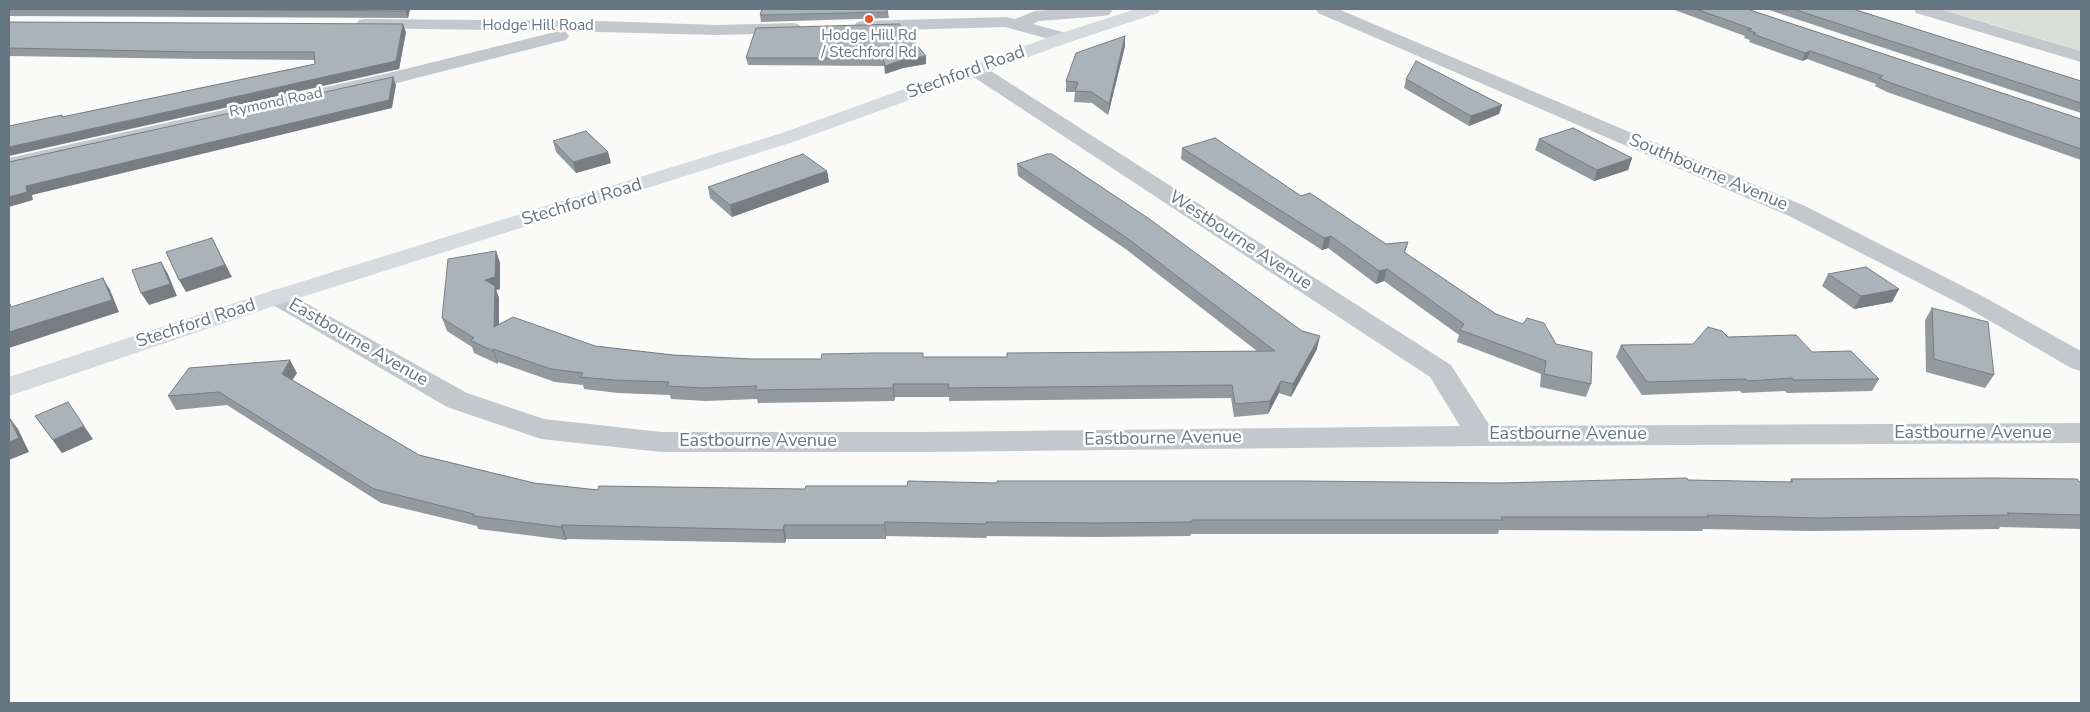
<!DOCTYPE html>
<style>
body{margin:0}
#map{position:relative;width:2090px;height:712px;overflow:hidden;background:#fafaf8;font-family:"Nunito Sans",sans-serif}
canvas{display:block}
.frame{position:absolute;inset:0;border:10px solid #657683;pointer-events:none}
</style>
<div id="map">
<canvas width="2090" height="712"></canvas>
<div class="frame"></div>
</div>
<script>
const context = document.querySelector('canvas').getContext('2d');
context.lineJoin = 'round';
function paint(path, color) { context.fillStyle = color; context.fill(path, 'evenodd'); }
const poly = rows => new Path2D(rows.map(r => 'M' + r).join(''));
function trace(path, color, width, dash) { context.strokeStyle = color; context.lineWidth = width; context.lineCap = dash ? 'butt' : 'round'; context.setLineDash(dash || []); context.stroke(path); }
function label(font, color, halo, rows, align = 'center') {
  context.font = font + ' "Nunito Sans",sans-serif'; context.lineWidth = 5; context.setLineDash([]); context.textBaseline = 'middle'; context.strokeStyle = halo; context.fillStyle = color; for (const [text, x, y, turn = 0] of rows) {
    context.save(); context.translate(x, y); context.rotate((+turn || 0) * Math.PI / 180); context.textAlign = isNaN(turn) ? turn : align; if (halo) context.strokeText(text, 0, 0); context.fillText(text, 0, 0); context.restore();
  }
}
const green = poly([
 [1937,9,2081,9,2081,51,2002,27]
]);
const minor = poly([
 [1064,9,1110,9,1112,11,1109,15,1103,16,1039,21,1033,24,1070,34,1073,38,1070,42,1064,43,1005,27,863,31,857,30,854,26,857,22,863,21,1006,17,1015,19,1035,11,1064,9],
 [1316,9,1338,9,1805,206,1984,297,2081,351,2081,371,2071,368,1966,307,1789,216,1318,13,1316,9],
 [1914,9,1939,9,2081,51,2081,62,1916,13,1914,9],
 [365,19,600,21,717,25,792,23,798,24,801,28,798,32,792,33,717,35,561,31,566,32,569,36,566,40,393,84,9,170,9,158,393,72,559,31,359,28,356,24,359,20,365,19],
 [976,64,983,66,1451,365,1490,426,2081,423,2081,443,1481,446,925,452,661,452,541,439,447,407,268,302,264,297,268,292,277,289,286,292,467,393,544,419,661,432,925,432,1460,426,1430,377,969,74,967,70,969,66,976,64]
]);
const major = poly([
 [1136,9,1160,9,1158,13,1070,42,793,142,286,302,9,396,9,377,268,292,779,134,1058,34,1136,9]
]);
const wall = poly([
 [9,9,410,9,408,18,9,16],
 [1672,9,1747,9,2081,119,2081,160,1887,92,1875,86,1876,84,1807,59,1802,61,1749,42,1750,40,1744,38,1745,36],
 [1766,9,1853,9,2081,81,2081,113],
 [888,12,889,18,761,22,760,15],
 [9,22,406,32,399,69,64,117,315,64,314,60,199,59,9,56],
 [1125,46,1108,115,1092,103,1074,102,1075,92,1066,92,1066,81],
 [926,56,926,64,903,68,885,74,884,66,748,65,746,58],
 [1406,79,1502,105,1499,114,1469,126,1404,88],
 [1539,139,1632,158,1628,170,1594,181,1535,150],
 [553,141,611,163,576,173,556,152],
 [1182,148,1301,196,1386,244,1408,242,1405,253,1496,314,1556,344,1591,384,1586,397,1540,387,1541,374,1457,342,1459,335,1384,281,1376,284,1328,248,1322,250,1181,159],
 [1017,164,1317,349,1291,397,1279,393,1268,414,1234,417,1231,398,949,401,949,397,895,397,894,401,758,403,757,399,706,401,671,399,670,395,618,393,584,389,583,385,555,382,498,362,498,364,474,353,472,347,447,331,442,318,496,251,500,263,500,289,496,290,499,298,499,325,595,346,673,355,752,359,821,359,923,353,923,357,1007,357,1257,351,1127,250,1018,176],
 [827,171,829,182,732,217,710,198,708,187],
 [1828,274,1899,289,1892,302,1854,309,1822,286],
 [1932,308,1994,375,1985,388,1926,372,1925,320],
 [1728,337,1812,352,1879,379,1872,391,1787,393,1785,391,1742,393,1740,391,1642,395,1616,357,1621,345,1693,344],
 [297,373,292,380,419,455,534,483,598,490,805,489,997,483,1502,483,1688,480,1790,482,1791,479,2081,483,2081,529,2000,527,1999,529,1812,531,1703,529,1702,531,1499,530,1498,534,1191,534,1190,536,1095,537,987,536,986,538,886,536,886,539,786,539,785,543,567,539,566,540,478,529,477,526,381,503,227,405,176,410,168,396],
 [35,416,93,439,62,453]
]);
const shadedWall = poly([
 [406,9,410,9,408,18,405,11],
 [403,24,406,32,399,69,9,156,9,147,396,61],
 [1125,36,1125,46,1108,115,1109,104],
 [1810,51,1807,59,1802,61,1805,53],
 [926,56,926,64,903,68,885,74,885,66,902,60],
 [393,77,396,85,392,108,32,195,33,200,9,207,9,197,26,186],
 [1502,105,1499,114,1469,126,1471,116],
 [608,152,611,163,576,173,573,162],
 [1632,158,1628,170,1594,181,1597,170],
 [827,171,829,182,732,217,730,205],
 [1331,236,1328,248,1322,250,1324,238],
 [212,238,232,277,186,292,179,280],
 [496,251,500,263,500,289,496,290,499,298,499,340,494,327,485,280],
 [161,262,168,274,177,296,149,305,141,293],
 [1387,269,1384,281,1376,284,1379,271],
 [103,278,110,290,119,312,9,348,9,332],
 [1899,289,1892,302,1854,309,1861,296],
 [1320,336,1317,349,1291,397,1293,384],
 [493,349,498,362,498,364,493,351],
 [290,360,297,373,288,387,282,374],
 [1281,381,1279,393,1268,414,1270,401],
 [893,384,895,397,894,401,893,388],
 [9,417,18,429,29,452,9,460],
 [84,426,93,439,62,453,53,440],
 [885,522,886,536,886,539,884,525],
 [562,525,567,539,566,540,561,527],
 [784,525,786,539,785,543,783,530]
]);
const building = poly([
 [62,9,406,9,405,11,62,9],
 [762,9,886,9,888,12,760,15,762,9],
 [1696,9,1747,9,2081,119,2081,149,1891,83,1879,78,1883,76,1810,51,1805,53,1753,34,1756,33,1747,30,1752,29,1696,9],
 [1793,9,1853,9,2081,81,2081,103,1793,9],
 [9,22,403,24,396,61,9,147,9,126,62,115,62,117,315,64,314,52,195,52,9,48,9,22],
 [899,24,926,56,902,60,885,66,883,58,746,58,756,28,899,24],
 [1125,36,1109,104,1092,92,1075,91,1078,82,1066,81,1076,53,1125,36],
 [1416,61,1502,105,1471,116,1406,79,1416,61],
 [393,77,389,100,26,186,27,192,9,197,9,162,393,77],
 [1573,128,1632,158,1597,170,1539,139,1573,128],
 [586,131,608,152,573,162,553,141,586,131],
 [1215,138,1301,196,1310,193,1386,244,1408,242,1404,252,1496,314,1523,324,1527,318,1544,323,1556,344,1592,352,1591,384,1544,374,1546,361,1460,330,1464,324,1387,269,1379,271,1331,236,1324,238,1182,148,1215,138],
 [803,154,827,171,730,205,708,187,803,154],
 [1047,154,1052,154,1148,218,1302,331,1320,336,1293,384,1281,381,1270,401,1235,404,1232,385,948,388,949,384,893,384,893,388,755,390,757,386,703,388,667,386,669,382,614,380,580,377,583,373,551,369,493,349,493,351,470,340,474,338,442,318,448,259,496,251,495,277,485,280,495,286,494,327,513,317,595,346,673,355,752,359,821,359,822,354,873,353,923,353,923,357,1007,357,1007,353,1275,351,1127,238,1017,164,1047,154],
 [212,238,225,265,179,280,166,252,212,238],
 [161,262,170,284,141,293,132,270,161,262],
 [1866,267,1899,289,1861,296,1828,274,1866,267],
 [103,278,112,300,9,332,9,305,10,304,11,307,103,278],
 [1932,308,1988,322,1994,375,1934,359,1932,308],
 [1708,327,1722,331,1728,337,1796,335,1812,352,1851,351,1879,379,1793,380,1792,378,1748,381,1746,379,1647,382,1621,345,1693,344,1708,327],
 [290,360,282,374,419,455,534,483,598,490,599,486,805,489,806,486,907,486,908,481,997,483,997,481,1303,481,1502,483,1687,478,1688,480,1793,482,1791,479,1994,478,2077,479,2081,483,2081,515,2007,513,2009,515,1820,518,1707,515,1709,517,1501,517,1503,520,1192,520,1192,522,1095,523,986,522,986,524,885,522,884,525,784,525,783,530,562,525,561,527,473,516,474,514,374,489,219,392,168,396,189,368,290,360],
 [68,402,84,426,53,440,35,416,68,402],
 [9,417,19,438,9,442,9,417]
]);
const markers = [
 [869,19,5,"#e4572e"]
];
const farStreetnames = [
 ["Hodge Hill Road",538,26],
 ["Rymond Road",276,103,-12]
];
const farPoinames = [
 ["Hodge Hill Rd",869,36],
 ["/ Stechford Rd",869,53]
];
const streetNames = [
 ["Stechford Road",966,73,-20],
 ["Southbourne Avenue",1708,173,23],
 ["Stechford Road",582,203,-17],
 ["Westbourne Avenue",1240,241,33],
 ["Stechford Road",196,324,-18],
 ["Eastbourne Avenue",358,343,30],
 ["Eastbourne Avenue",1973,434],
 ["Eastbourne Avenue",1568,435],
 ["Eastbourne Avenue",1163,439,-1],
 ["Eastbourne Avenue",758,442]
];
paint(green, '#dadfd7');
paint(minor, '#c3c8cc');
paint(major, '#d6dbdf');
paint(wall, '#929a9f');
paint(shadedWall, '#777d82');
paint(building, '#aab3b9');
trace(building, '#777d82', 1);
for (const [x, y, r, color] of markers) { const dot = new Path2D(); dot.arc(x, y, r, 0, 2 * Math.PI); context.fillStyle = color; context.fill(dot); trace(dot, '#fff', 2); }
label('15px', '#657683', '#fff', farStreetnames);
label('15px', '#657683', '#fff', farPoinames);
label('18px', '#657683', '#fff', streetNames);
</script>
